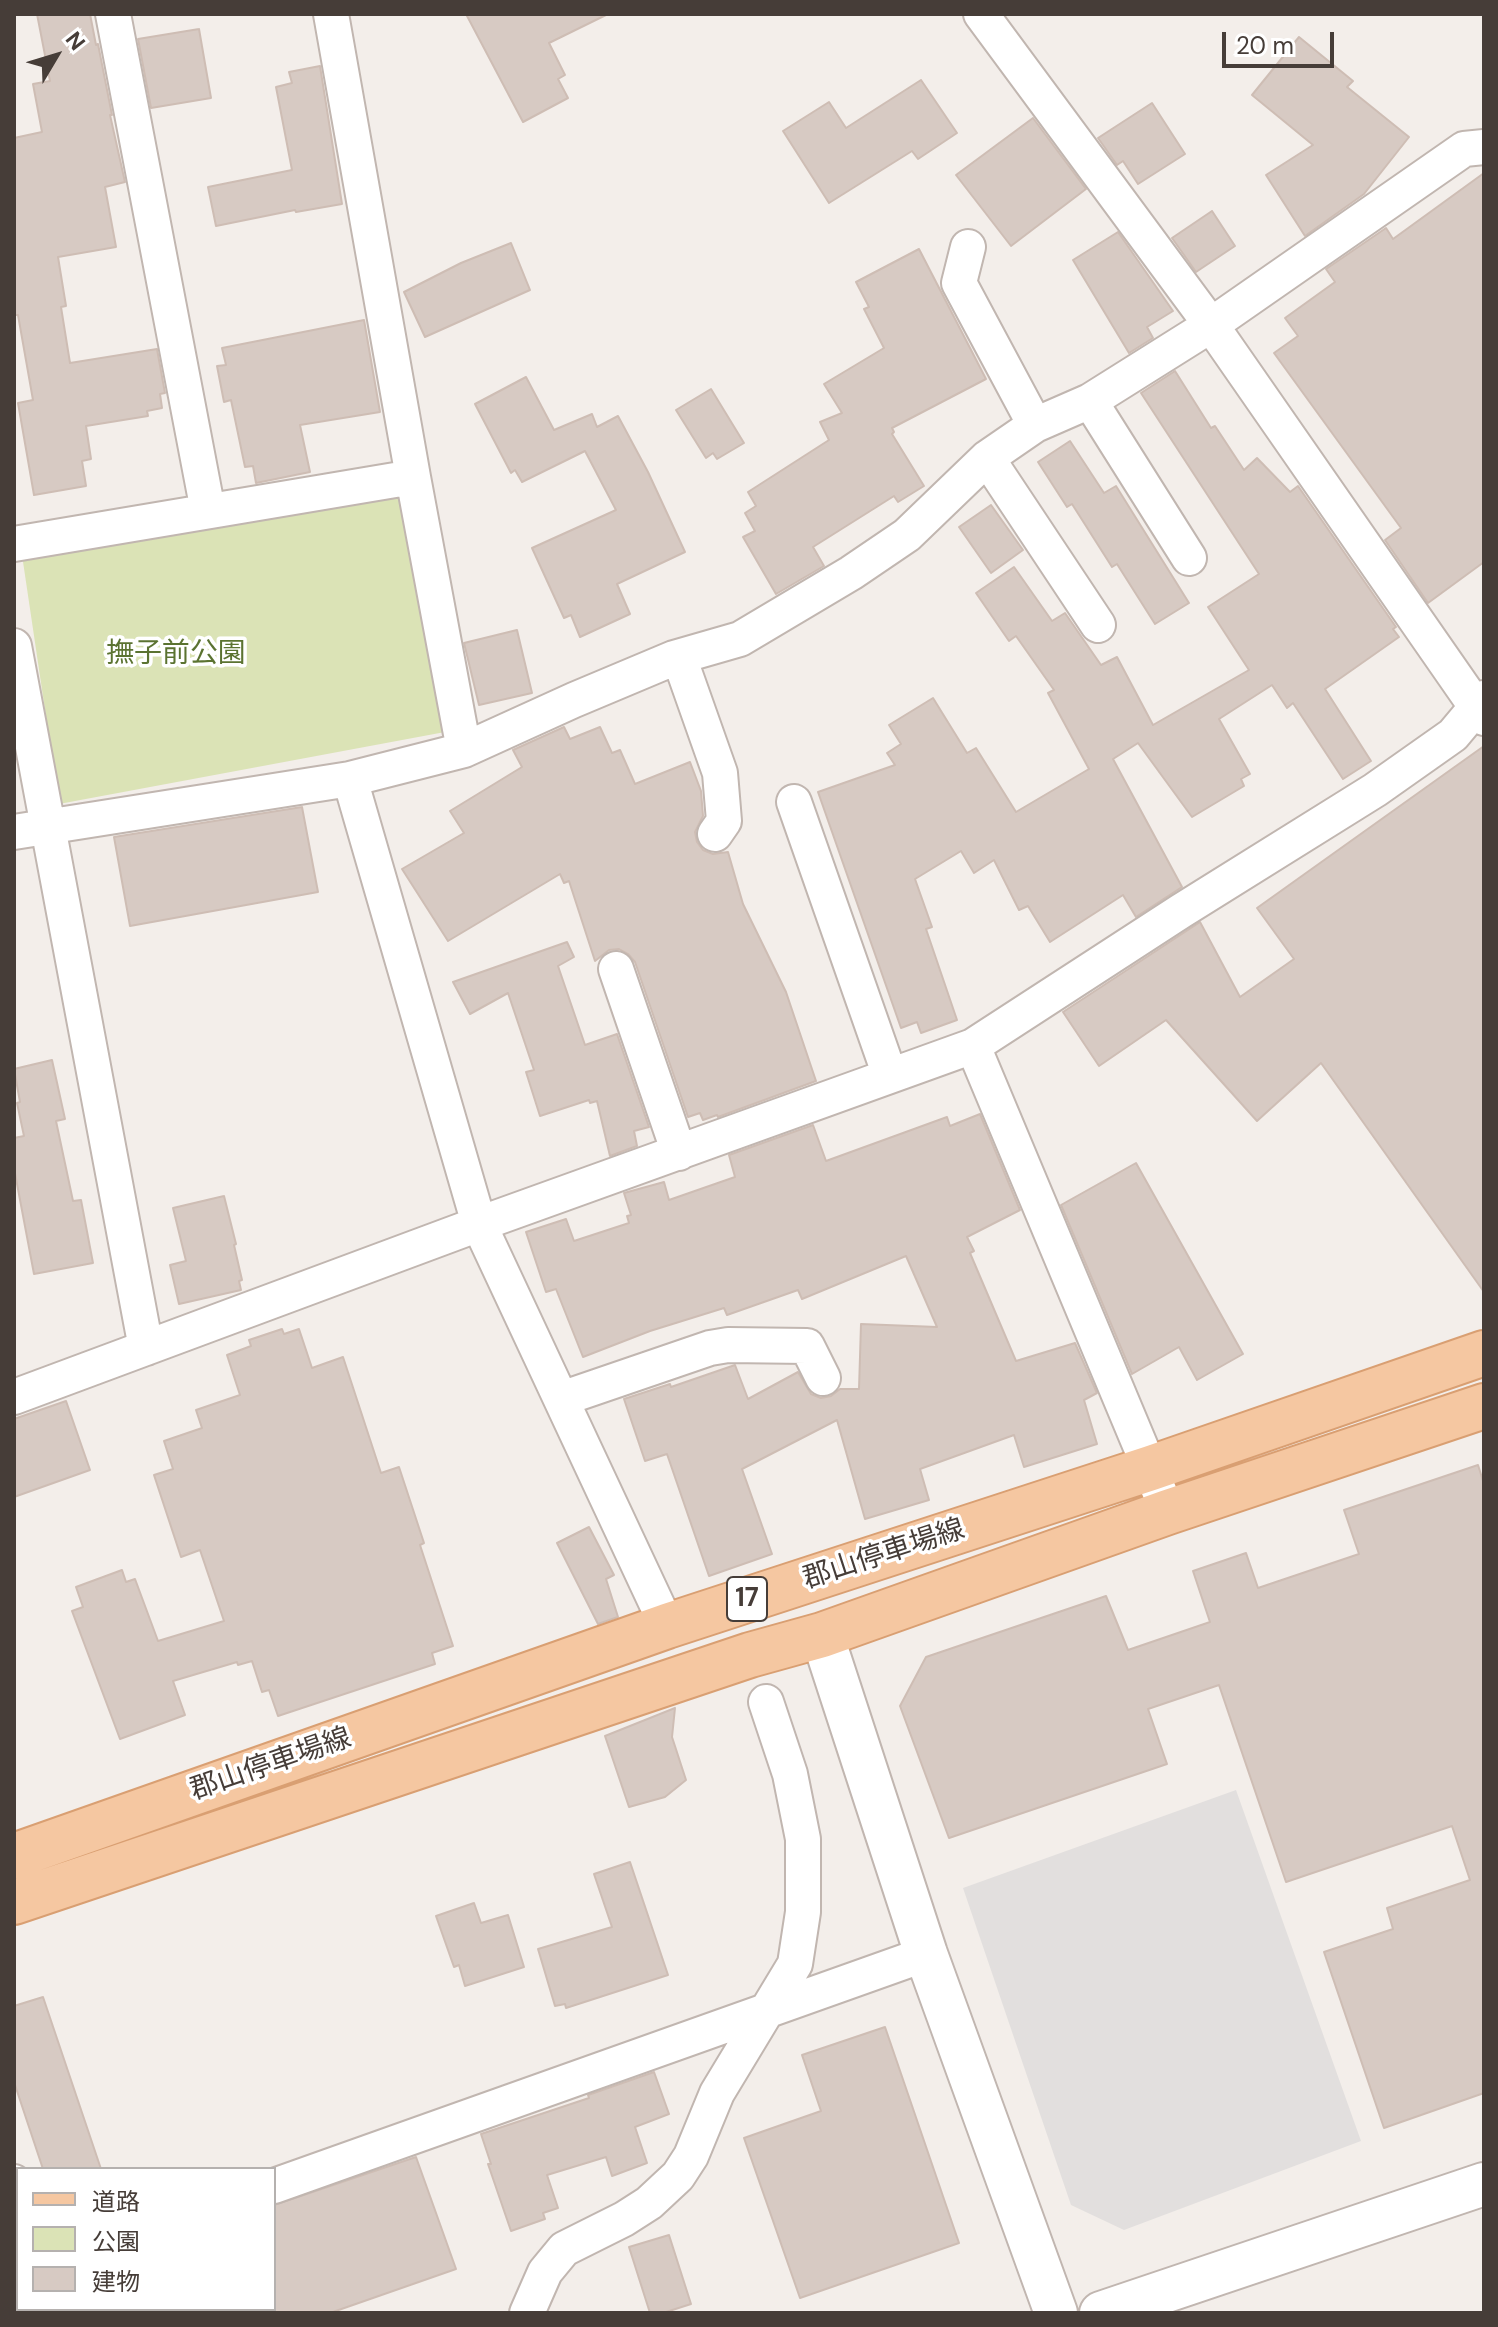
<!DOCTYPE html>
<meta charset="utf-8">
<style>
body{margin:0}
#map{position:relative;width:1498px;height:2327px;overflow:hidden;background:#f3eeea;font-family:"DM Sans","Noto Sans JP",sans-serif}
canvas{display:block}
.frame{position:absolute;inset:0;border:16px solid #463d38;pointer-events:none}
.legend{position:absolute;left:16px;top:2167px;width:260px;height:144px;box-sizing:border-box;background:#fff;border:2px solid #b5b1af;margin:0;padding:10px 14px;list-style:none;font-size:24px;color:#463d38}
.legend li{display:flex;align-items:center;gap:16px;height:40px}
.legend b{width:40px;border:2px solid #b5b1af}
.north{position:absolute;left:16px;top:16px;width:80px;height:80px;-webkit-text-stroke:6px #fff;paint-order:stroke;rotate:52deg;font-size:22px;font-weight:700;line-height:32px;text-align:center;color:#463d38}
.north::after{content:'';display:block;margin:auto;width:28px;height:36px;background:#463d38;clip-path:polygon(50% 0,100% 100%,50% 72%,0 100%)}
.scale{position:absolute;left:1222px;top:32px;width:112px;height:36px;box-sizing:border-box;border:4px solid #463d38;border-top:0;padding-left:10px;font-size:24px;line-height:28px;white-space:nowrap;color:#463d38;-webkit-text-stroke:6px #fff;paint-order:stroke}
</style>
<div id="map">
<canvas width="1498" height="2327"></canvas>
<div class="frame"></div>
<ul class="legend">
<li><b style="height:10px;background:#f5c7a1"></b>道路</li>
<li><b style="height:22px;background:#dbe3b6"></b>公園</li>
<li><b style="height:22px;background:#d7cac3"></b>建物</li>
</ul>
<div class="north">N</div>
<div class="scale">20 m</div>
</div>
<script>
const context = document.querySelector('canvas').getContext('2d');
context.lineJoin = 'round';
function paint(path, color) { context.fillStyle = color; context.fill(path, 'evenodd'); }
const poly = rows => new Path2D(rows.map(r => 'M' + r).join(''));
function trace(path, color, width, dash) { context.strokeStyle = color; context.lineWidth = width; context.lineCap = dash ? 'butt' : 'round'; context.setLineDash(dash || []); context.stroke(path); }
function label(font, color, halo, rows, align = 'center') {
  context.font = font + ' "DM Sans","Noto Sans JP",sans-serif'; context.lineWidth = 7; context.setLineDash([]); context.textBaseline = 'middle'; context.strokeStyle = halo; context.fillStyle = color; for (const [text, x, y, turn = 0] of rows) {
    context.save(); context.translate(x, y); context.rotate((+turn || 0) * Math.PI / 180); context.textAlign = isNaN(turn) ? turn : align; if (halo) context.strokeText(text, 0, 0); context.fillText(text, 0, 0); context.restore();
  }
}
const green = poly([
 [398,490,445,732,59,804,22,555]
]);
const parking = poly([
 [1236,1790,1361,2141,1124,2230,1071,2205,963,1888]
]);
const building = poly([
 [37,14,90,14,96,45,98,44,112,115,110,115,125,182,105,187,116,247,58,257,66,306,61,307,70,363,157,349,165,393,160,394,162,408,147,411,148,416,86,426,91,459,82,461,86,486,34,495,18,403,33,400,18,315,14,315,14,138,42,132,33,84,50,81,37,14],
 [466,14,608,14,549,43,565,75,558,79,568,98,523,122,466,14],
 [199,29,211,98,151,108,138,39,199,29],
 [1299,37,1353,81,1347,87,1409,137,1364,194,1305,236,1266,175,1313,145,1252,95,1299,37],
 [320,66,342,204,296,212,295,210,216,226,208,187,292,170,276,87,292,83,289,72,320,66],
 [921,80,957,133,918,159,912,151,829,203,783,131,829,102,846,128,921,80],
 [1152,103,1185,154,1138,184,1123,161,1117,165,1098,138,1152,103],
 [1033,118,1086,189,1011,246,956,175,1033,118],
 [1484,173,1484,562,1428,603,1385,540,1401,528,1274,353,1298,336,1285,318,1335,282,1326,269,1386,228,1393,239,1484,173],
 [1212,211,1235,246,1196,272,1172,238,1212,211],
 [1118,232,1173,311,1147,327,1153,338,1129,353,1073,260,1118,232],
 [511,243,530,290,425,337,404,292,461,263,511,243],
 [919,249,986,379,892,428,894,432,892,434,924,486,898,502,894,496,813,547,824,566,776,594,743,537,755,531,745,513,756,506,748,492,829,440,820,422,842,413,824,384,884,348,864,309,869,307,856,282,919,249],
 [364,320,380,412,300,425,310,472,256,483,253,466,245,467,231,400,224,402,217,366,226,365,222,348,364,320],
 [1175,371,1211,428,1215,426,1244,470,1257,458,1290,492,1298,486,1396,627,1393,629,1399,637,1325,689,1371,761,1343,779,1293,703,1287,708,1272,685,1219,719,1250,774,1241,779,1244,786,1192,817,1138,743,1113,759,1182,887,1136,917,1123,895,1050,942,1028,906,1019,910,994,860,974,873,961,851,915,879,932,927,926,929,957,1020,921,1033,917,1022,901,1028,818,792,895,765,887,753,901,744,889,725,933,698,967,753,976,748,1016,812,1089,769,1048,693,1054,690,1016,636,1009,641,976,593,1014,567,1052,621,1065,613,1101,665,1117,657,1153,725,1249,670,1208,607,1259,574,1141,393,1175,371],
 [526,377,554,430,592,414,597,427,618,416,648,472,685,552,617,584,630,614,580,637,571,615,564,618,532,548,616,510,585,451,522,482,515,470,511,473,475,404,526,377],
 [711,389,744,443,717,459,713,453,706,458,676,410,711,389],
 [1070,441,1104,493,1116,486,1189,603,1155,624,1117,564,1112,567,1072,504,1067,507,1038,462,1070,441],
 [991,505,1023,550,991,573,959,527,991,505],
 [517,630,532,693,479,705,464,643,517,630],
 [564,727,570,739,600,727,612,753,620,750,635,784,690,762,701,791,703,816,695,832,697,842,703,850,713,854,728,852,743,904,786,992,816,1081,718,1117,717,1115,703,1120,700,1113,688,1117,635,962,628,954,619,949,609,950,595,961,569,881,564,883,560,874,448,941,402,869,464,833,450,811,522,767,513,750,564,727],
 [1484,746,1484,1292,1321,1063,1257,1121,1166,1020,1099,1066,1063,1012,1200,922,1240,997,1294,959,1257,908,1484,746],
 [302,807,318,892,130,926,114,837,302,807],
 [567,942,574,957,558,966,585,1045,617,1034,649,1127,634,1131,637,1146,610,1156,597,1101,590,1103,589,1100,540,1116,526,1072,534,1070,508,993,470,1014,453,982,567,942],
 [52,1060,65,1119,56,1121,73,1201,81,1200,93,1263,34,1274,14,1168,14,1138,24,1136,17,1103,20,1102,14,1069,52,1060],
 [980,1114,1020,1210,967,1237,974,1251,970,1253,1016,1361,1075,1343,1097,1393,1084,1400,1097,1444,1024,1467,1014,1435,920,1469,929,1500,865,1519,837,1420,742,1469,772,1554,709,1576,667,1454,645,1461,624,1399,670,1384,671,1387,735,1365,748,1399,798,1372,811,1394,821,1398,831,1396,840,1389,859,1389,861,1324,937,1327,906,1256,802,1299,798,1290,727,1315,724,1308,650,1331,583,1357,556,1289,546,1292,526,1232,566,1219,574,1241,629,1223,627,1216,631,1215,624,1193,664,1182,669,1200,735,1177,729,1155,813,1125,826,1161,947,1117,950,1126,980,1114],
 [1136,1163,1243,1354,1197,1380,1179,1347,1132,1374,1061,1205,1136,1163],
 [224,1196,236,1244,234,1245,242,1280,239,1281,241,1290,179,1304,170,1265,186,1261,173,1208,224,1196],
 [282,1329,284,1334,299,1329,312,1368,343,1357,381,1473,399,1467,424,1543,420,1545,453,1646,432,1653,435,1664,278,1716,269,1690,262,1692,252,1661,238,1665,237,1662,173,1681,185,1715,120,1739,72,1611,83,1607,76,1587,122,1570,126,1582,135,1579,158,1641,224,1621,200,1550,181,1557,154,1475,173,1469,164,1441,202,1428,196,1410,240,1395,227,1355,251,1346,249,1340,282,1329],
 [66,1401,90,1470,14,1497,14,1419,66,1401],
 [1478,1465,1484,1484,1484,2093,1384,2128,1324,1952,1393,1929,1387,1908,1470,1880,1452,1826,1286,1882,1219,1685,1148,1709,1167,1764,949,1838,900,1706,926,1657,1106,1596,1128,1650,1210,1622,1193,1571,1246,1553,1258,1588,1359,1554,1344,1510,1478,1465],
 [589,1527,614,1575,606,1579,618,1617,598,1624,557,1543,589,1527],
 [675,1708,672,1737,686,1780,665,1797,629,1807,605,1736,675,1708],
 [630,1862,668,1975,566,2008,565,2004,555,2006,538,1949,612,1927,594,1874,630,1862],
 [474,1903,481,1923,508,1915,524,1967,465,1986,459,1965,454,1967,436,1916,474,1903],
 [43,1997,101,2169,43,2169,14,2082,14,2006,43,1997],
 [885,2027,959,2243,800,2298,744,2138,821,2111,802,2055,885,2027],
 [654,2072,669,2114,635,2127,647,2163,612,2176,606,2157,547,2175,558,2208,543,2213,545,2219,511,2231,488,2164,491,2164,481,2134,589,2098,588,2095,654,2072],
 [416,2157,456,2269,330,2313,274,2313,274,2205,416,2157],
 [669,2235,691,2304,663,2313,650,2313,629,2247,669,2235]
]);
const minor = poly([
 [113,14,208,511],
 [331,14,413,477,464,750],
 [981,14,1211,325,1484,718],
 [968,247,959,283,1035,425],
 [1090,401,1189,558],
 [987,458,1098,625],
 [14,544,413,477],
 [14,646,146,1348],
 [679,657,720,773,724,821,715,834],
 [350,779,479,1224,667,1626],
 [794,802,890,1076],
 [14,832,350,779,464,750,574,700,674,658,740,639,851,573,907,535,987,458,1035,425,1090,401,1211,325,1464,149,1484,147],
 [616,969,679,1153],
 [973,1046,1168,1512],
 [14,1397,479,1224,973,1046,1181,911,1375,790,1453,735,1484,698],
 [561,1399,710,1348,728,1345,807,1346,823,1378],
 [14,2182,18,2195],
 [274,2186,926,1954],
 [14,2278,18,2277],
 [55,2309,57,2313],
 [527,2313,545,2272,564,2249,624,2219,649,2203,678,2176,691,2156,717,2093,795,1964,803,1912,803,1839,790,1774,766,1702]
]);
const tertiary = poly([
 [822,1635,926,1954,1056,2313],
 [1101,2313,1484,2184]
]);
const primary = poly([
 [14,1856,667,1626,1151,1468,1484,1353],
 [14,1902,750,1655,822,1635,1168,1512,1484,1406]
]);
const shields = [
 [747,1599,40]
];
const shieldNames = [
 ["17",747,1599]
];
const parkNames = [
 ["撫子前公園",176,655]
];
const streetNames = [
 ["郡山停車場線",884,1555,-18],
 ["郡山停車場線",271,1765,-19]
];
paint(green, '#dbe3b6');
paint(parking, '#e2dfde');
paint(building, '#d7cac3');
trace(building, '#cebdb4', 2);
trace(minor, '#c1b6b0', 38);
trace(tertiary, '#c1b6b0', 46);
trace(primary, '#d99f72', 48);
trace(minor, '#fff', 34);
trace(tertiary, '#fff', 42);
trace(primary, '#f5c7a1', 44);
for (const [x, y, w] of shields) { const box = new Path2D(); box.roundRect(x - w / 2, y - 22, w, 44, 6); context.fillStyle = '#fff'; context.fill(box); trace(box, '#463d38', 2); }
label('bold 26px', '#463d38', null, shieldNames);
label('28px', '#5b7331', '#fff', parkNames);
label('28px', '#463d38', '#fff', streetNames);
</script>
